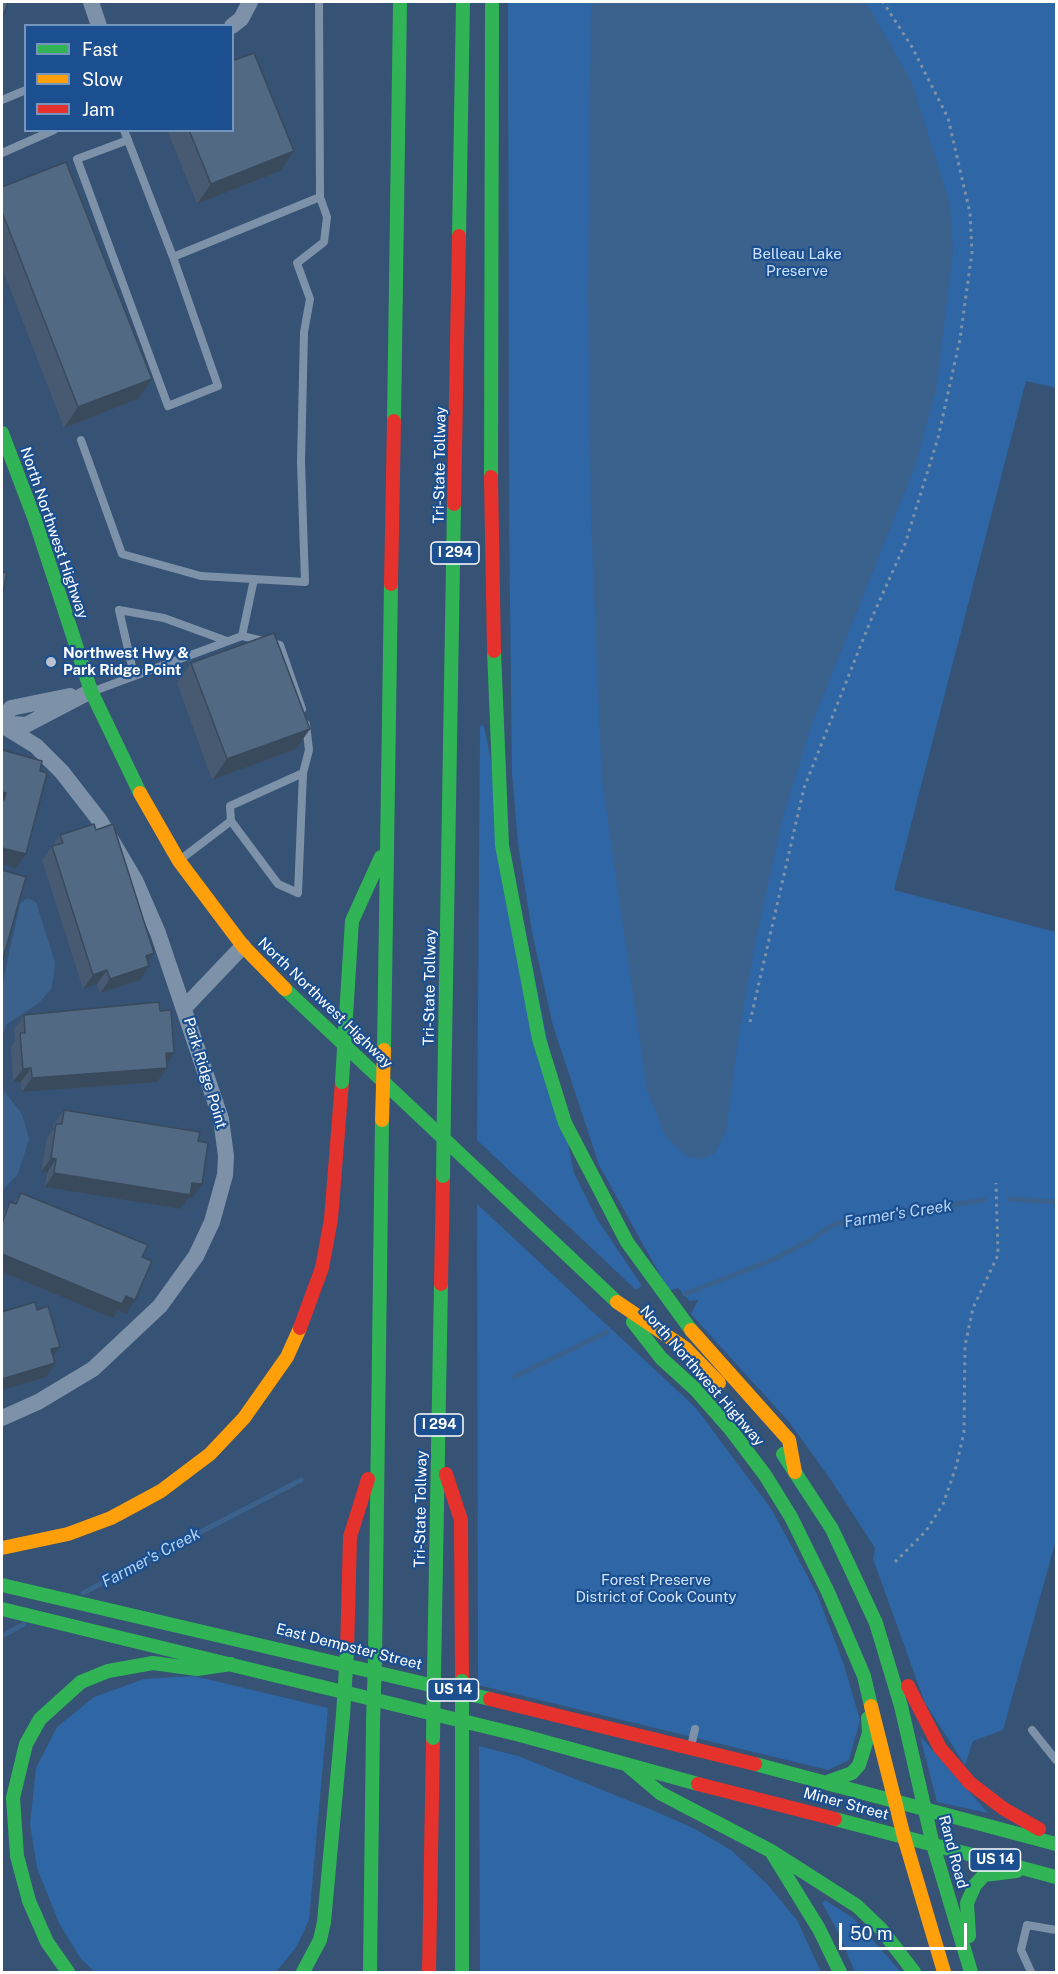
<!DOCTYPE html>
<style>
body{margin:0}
#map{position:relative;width:1058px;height:1974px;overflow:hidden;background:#365274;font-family:"Public Sans",sans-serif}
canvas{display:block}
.frame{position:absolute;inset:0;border:3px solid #fff;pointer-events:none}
.legend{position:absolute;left:24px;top:24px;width:210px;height:108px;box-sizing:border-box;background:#1b4f8f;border:2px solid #7695bc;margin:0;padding:8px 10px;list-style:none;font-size:18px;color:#fff}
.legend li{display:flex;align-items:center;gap:12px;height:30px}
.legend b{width:30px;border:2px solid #7695bc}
.scale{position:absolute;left:839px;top:1923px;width:128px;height:27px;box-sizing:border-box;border:3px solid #fff;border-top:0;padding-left:8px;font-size:18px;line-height:21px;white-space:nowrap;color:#fff;-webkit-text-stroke:4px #1b4f8f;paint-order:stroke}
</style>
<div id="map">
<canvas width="1058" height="1974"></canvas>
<div class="frame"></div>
<ul class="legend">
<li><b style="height:8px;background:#30b455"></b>Fast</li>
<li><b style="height:8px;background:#ff9f0a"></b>Slow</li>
<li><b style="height:8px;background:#e5322d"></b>Jam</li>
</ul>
<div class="scale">50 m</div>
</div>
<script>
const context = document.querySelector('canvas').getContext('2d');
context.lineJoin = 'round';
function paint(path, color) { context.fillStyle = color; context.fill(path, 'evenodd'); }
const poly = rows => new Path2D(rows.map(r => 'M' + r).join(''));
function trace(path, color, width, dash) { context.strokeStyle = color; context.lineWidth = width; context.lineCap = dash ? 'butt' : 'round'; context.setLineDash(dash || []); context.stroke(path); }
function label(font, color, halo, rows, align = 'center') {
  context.font = font + ' "Public Sans",sans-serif'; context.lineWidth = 4.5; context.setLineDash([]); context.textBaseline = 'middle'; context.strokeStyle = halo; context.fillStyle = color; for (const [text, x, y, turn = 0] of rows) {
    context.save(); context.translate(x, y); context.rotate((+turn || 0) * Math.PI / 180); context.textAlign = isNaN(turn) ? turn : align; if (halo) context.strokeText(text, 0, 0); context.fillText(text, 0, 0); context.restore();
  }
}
const green = poly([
 [508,2,1056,2,1056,388,1026,381,894,890,1056,932,1056,1540,1003,1730,973,1741,965,1765,925,1703,873,1559,875,1548,831,1480,789,1422,691,1314,698,1300,690,1301,678,1288,669,1291,599,1165,553,1026,532,932,518,844,512,773,509,522],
 [480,725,484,726,574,1173,597,1219,642,1286,636,1290,477,1140],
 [477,1204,696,1408,772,1510,817,1594,844,1665,860,1720,849,1760,828,1770,478,1685],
 [194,1676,328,1708,309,1920,297,1946,276,1972,95,1972,81,1959,59,1923,37,1868,30,1824,36,1768,57,1727,94,1697,144,1679],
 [920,1736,988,1813,937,1802],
 [479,1746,518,1756,657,1812,695,1829,731,1850,767,1884,797,1920,821,1972,480,1972],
 [825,1900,853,1918,901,1972,855,1972,838,1932,822,1903]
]);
const water = poly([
 [591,2,866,2,912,83,950,204,953,252,936,391,915,466,811,726,783,817,754,949,738,1039,726,1132,715,1153,701,1159,687,1157,666,1137,647,1090,602,781,591,518,588,296],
 [27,898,36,902,55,962,54,976,51,989,39,1003,7,1024,2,1036,2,985,20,904],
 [2,1088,22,1114,29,1139,18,1174,2,1191]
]);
const stream = poly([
 [1010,1199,1056,1202],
 [685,1294,772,1260,814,1238,829,1227,848,1220,984,1200],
 [514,1377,607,1332],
 [83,1593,301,1480],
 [2,1636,24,1624]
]);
const path = poly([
 [750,1022,804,788,870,622,905,544,938,438,960,339,972,252,970,213,948,118,912,47,883,2],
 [895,1562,926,1531,943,1504,956,1467,964,1432,965,1346,973,1308,998,1255,996,1183]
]);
const lane = poly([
 [2,100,26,90],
 [124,130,173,257,320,197,319,2],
 [128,140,77,159,168,406,218,386,173,257],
 [2,153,54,130],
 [81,440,122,554,201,576,305,582,301,462,304,332,310,299,297,263,324,242,327,217,320,197],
 [254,579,242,636,280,645,302,709],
 [134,675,119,610,164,618,227,641],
 [94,691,242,636],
 [231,821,230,806,303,773],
 [181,859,231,821,278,884,298,893,303,773,309,750,306,724],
 [1032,1730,1056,1760],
 [691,1746,695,1729],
 [1031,1972,1021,1950,1027,1925,1056,1930]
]);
const street = poly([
 [91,2,99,26],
 [232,26,241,19,250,2],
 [2,720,11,708,70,696],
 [2,723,26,725,91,691],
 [2,725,36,746,62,772,100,821,135,880,158,933,221,1119,226,1156,225,1175,212,1222,196,1256,160,1306,93,1369,38,1402,2,1418],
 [184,1008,243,946]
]);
const fast = poly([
 [459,236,463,2],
 [394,421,400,2],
 [2,433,35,520,91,691,140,793],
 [491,477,492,2],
 [494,651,502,845,539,1039,565,1123,627,1242,691,1330],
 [285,989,617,1302],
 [346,1016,352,921,381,857],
 [384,1050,391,584],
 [444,1104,454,504],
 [633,1322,661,1358,695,1389,731,1430,765,1475,791,1517,828,1592,864,1676,871,1706],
 [783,1454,832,1529,876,1623,901,1706,933,1845,971,1972],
 [2,1585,490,1699],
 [2,1609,520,1735,698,1784],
 [375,1659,382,1120],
 [434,1674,441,1284],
 [462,1746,462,1972],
 [755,1764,1056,1844],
 [627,1765,660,1793,771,1851,819,1929,840,1972],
 [827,1782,852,1773,859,1765,869,1733,868,1718],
 [835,1819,1056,1877],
 [771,1851,857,1906,881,1929,914,1972],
 [969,1936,967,1903,975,1885,984,1875,1017,1871],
 [68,1972,47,1942,29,1901,17,1856,13,1798,26,1744,40,1719,81,1682,108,1671,153,1663,197,1669,231,1664],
 [303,1972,320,1940,324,1922,343,1715],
 [370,1972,373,1723]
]);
const slow = poly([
 [140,793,179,861,243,946,285,989],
 [617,1302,685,1348,719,1383],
 [691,1330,789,1440,795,1472],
 [2,1548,68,1534,111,1518,161,1491,210,1454,244,1418,287,1357,300,1328],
 [871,1706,904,1837,944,1972]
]);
const jam = poly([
 [491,477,494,651],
 [454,504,459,236],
 [391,584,394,421],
 [441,1284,443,1176],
 [300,1328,322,1268,331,1219,342,1082],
 [446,1474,461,1520,462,1681],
 [347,1652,350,1537,368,1479],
 [908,1686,940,1748,970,1783,1004,1809,1039,1829],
 [490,1699,755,1764],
 [698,1784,835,1819],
 [429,1972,433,1738]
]);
const fastBridge = poly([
 [342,1082,346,1016],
 [443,1176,444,1104],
 [462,1681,462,1746],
 [343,1715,347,1652],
 [373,1723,375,1659],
 [433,1738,434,1674]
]);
const slowBridge = poly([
 [382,1120,384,1050]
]);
const wall = poly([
 [167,130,232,130,294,151,280,171,197,204],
 [2,187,152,379,138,399,64,428,2,268],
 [191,663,296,749,212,780,177,683],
 [60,835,148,962,140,980,100,993,97,984,83,989,42,860],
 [24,1015,167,1064,167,1068,157,1082,22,1092,21,1082,13,1082,11,1047,15,1041,14,1029],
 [64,1110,192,1198,188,1198,181,1209,45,1187,47,1173,41,1172,47,1138,54,1128,54,1124],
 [21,1193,142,1257,126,1314,118,1310,113,1318,2,1272,2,1215,10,1202,13,1203]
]);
const shadedWall = poly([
 [294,151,280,171,197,204,211,184],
 [152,379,138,399,64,428,78,407],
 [310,729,296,749,212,780,227,759],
 [2,792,6,793,2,800],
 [2,848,26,854,16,868,2,864],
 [154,953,144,967,146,956],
 [149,966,140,980,100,993,110,979],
 [107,970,97,984,83,989,93,975],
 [166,1053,174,1053,165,1066],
 [31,1068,21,1082,13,1082,23,1069],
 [167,1068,157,1082,22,1092,32,1078],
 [51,1158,56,1159,47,1173,41,1172],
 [54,1173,192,1183,202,1184,192,1198,188,1198,181,1209,45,1187],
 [2,1254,126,1296,135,1300,126,1314,118,1310,113,1318,2,1272],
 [60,1347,50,1360,51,1349],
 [55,1363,46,1377,2,1390,2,1379]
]);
const building = poly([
 [2,2,8,2,2,19,2,2],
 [254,53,294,151,211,184,189,130,232,130,232,61,254,53],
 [66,162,152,379,78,407,2,212,2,187,66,162],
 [2,572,7,573,2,596,2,572],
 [274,633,310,729,227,759,191,663,274,633],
 [2,750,42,761,40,771,47,773,26,854,2,848,2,800,4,800,6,793,2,792,2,750],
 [94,824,96,830,113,824,154,953,146,956,149,966,110,979,107,970,93,975,52,846,63,843,60,835,94,824],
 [2,870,26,877,2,962,2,870],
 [159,1002,160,1011,171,1010,174,1053,166,1053,167,1068,32,1078,31,1068,23,1069,20,1033,25,1033,24,1015,159,1002],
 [64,1110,200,1132,198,1141,208,1143,202,1184,192,1183,190,1195,54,1173,56,1159,51,1158,56,1124,62,1124,64,1110],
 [21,1193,148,1245,142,1257,152,1261,135,1300,126,1296,122,1304,2,1254,2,1223,10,1202,16,1204,21,1193],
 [35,1302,37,1310,48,1306,60,1347,51,1349,55,1363,2,1379,2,1312,35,1302]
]);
const markers = [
 [51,662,6,"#b9c2ce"]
];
const shields = [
 [455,553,48],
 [439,1425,48],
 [453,1690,51],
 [995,1860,51]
];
const shieldNames = [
 ["I 294",455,553],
 ["I 294",439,1425],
 ["US 14",453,1690],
 ["US 14",995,1860]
];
const parkNames = [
 ["Belleau Lake",797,254],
 ["Preserve",797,271],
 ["Forest Preserve",656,1580],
 ["District of Cook County",656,1597]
];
const streetNames = [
 ["Tri-State Tollway",440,465,-89],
 ["North Northwest Highway",54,533,71],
 ["Tri-State Tollway",430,987,-89],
 ["North Northwest Highway",325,1003,44],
 ["Park Ridge Point",205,1073,73],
 ["North Northwest Highway",702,1376,49],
 ["Tri-State Tollway",421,1509,-89],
 ["East Dempster Street",349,1647,14],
 ["Miner Street",846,1804,15],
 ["Rand Road",953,1852,75]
];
const poiNames = [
 ["Northwest Hwy &",63,653],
 ["Park Ridge Point",63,670]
];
const waterNames = [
 ["Farmer's Creek",898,1214,-9],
 ["Farmer's Creek",151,1558,-28]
];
paint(green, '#2f66a5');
paint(water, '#3b618d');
trace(stream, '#3b618d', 5);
trace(path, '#7d92a8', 3, [3, 4.5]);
trace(lane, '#7d92a8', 8);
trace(street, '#7d92a8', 16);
trace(fast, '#30b455', 14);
trace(slow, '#ff9f0a', 14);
trace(jam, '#e5322d', 14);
trace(fastBridge, '#30b455', 14);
trace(slowBridge, '#ff9f0a', 14);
paint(wall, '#475a72');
paint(shadedWall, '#394a5c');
paint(building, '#526984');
trace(building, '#394a5c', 1.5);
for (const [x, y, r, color] of markers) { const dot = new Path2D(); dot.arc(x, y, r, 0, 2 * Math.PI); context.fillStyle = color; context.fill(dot); trace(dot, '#1b4f8f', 2); }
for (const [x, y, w] of shields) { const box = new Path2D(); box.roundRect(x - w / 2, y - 11, w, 22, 4.5); context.fillStyle = '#1b4f8f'; context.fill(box); trace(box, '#fff', 1.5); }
label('bold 14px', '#fff', null, shieldNames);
label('15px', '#cfe3fa', '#1b4f8f', parkNames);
label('15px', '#fff', '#1b4f8f', streetNames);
label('bold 15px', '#fff', '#1b4f8f', poiNames, 'left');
label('italic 16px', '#b5d3f5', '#1b4f8f', waterNames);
</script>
